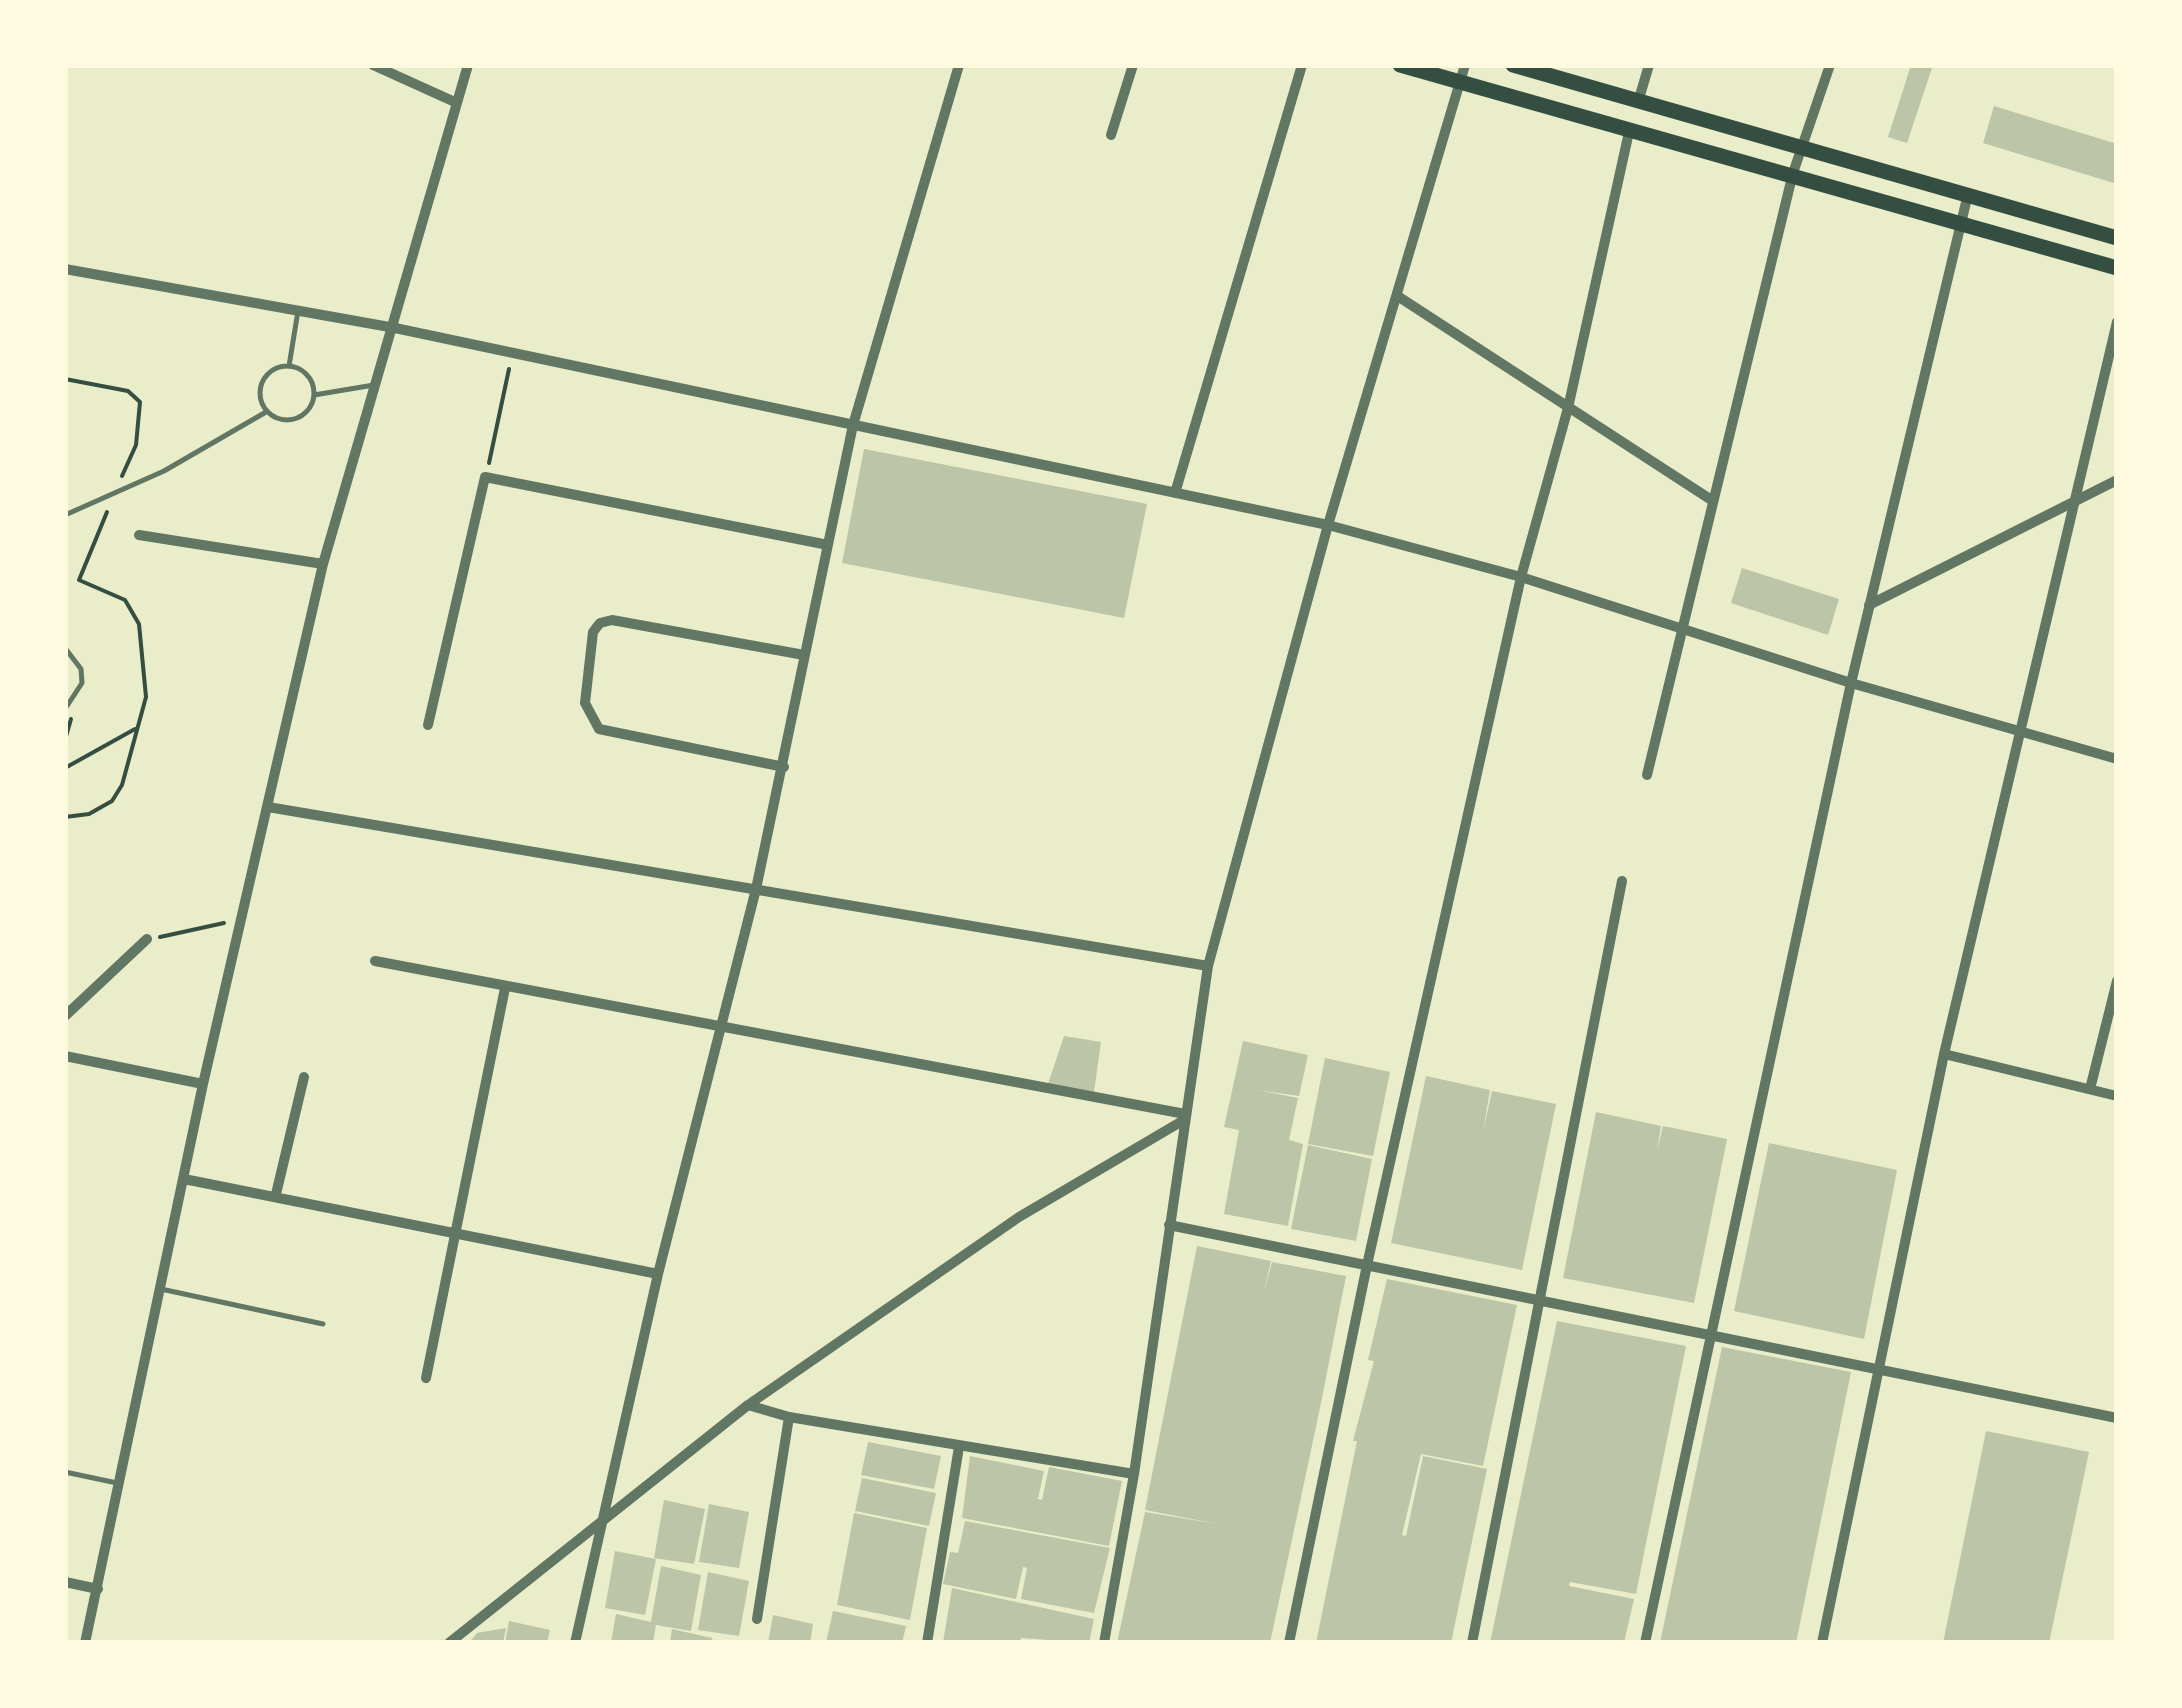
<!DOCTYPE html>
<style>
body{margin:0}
#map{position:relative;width:2182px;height:1708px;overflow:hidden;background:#e9edc9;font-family:Barlow,sans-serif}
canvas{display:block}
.frame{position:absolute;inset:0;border:68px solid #fefae0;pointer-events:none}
</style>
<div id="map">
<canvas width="2182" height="1708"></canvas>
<div class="frame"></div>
</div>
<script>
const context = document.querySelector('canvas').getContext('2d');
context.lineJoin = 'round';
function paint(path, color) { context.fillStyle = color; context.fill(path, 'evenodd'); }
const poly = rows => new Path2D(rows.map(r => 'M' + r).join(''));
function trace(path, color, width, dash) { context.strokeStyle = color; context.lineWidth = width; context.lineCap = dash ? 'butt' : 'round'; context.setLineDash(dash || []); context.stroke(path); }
const building = poly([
 [1911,65,1933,65,1907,143,1888,137],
 [1994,106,2117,144,2117,184,1983,143],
 [864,449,1147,504,1124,618,842,563],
 [1742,568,1839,599,1828,635,1731,603],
 [1064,1036,1101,1042,1094,1092,1048,1084],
 [1243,1041,1308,1055,1299,1096,1257,1090,1298,1098,1289,1140,1303,1144,1288,1226,1224,1214,1239,1130,1224,1127],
 [1325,1058,1390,1072,1373,1156,1308,1144],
 [1426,1076,1490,1090,1483,1132,1492,1091,1556,1104,1522,1270,1391,1243],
 [1596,1112,1661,1126,1657,1151,1663,1126,1727,1139,1694,1303,1563,1278],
 [1769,1143,1897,1170,1864,1339,1734,1311],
 [1308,1145,1372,1159,1356,1241,1291,1229],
 [1197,1246,1271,1261,1263,1295,1272,1262,1346,1276,1320,1408,1270,1643,1117,1643,1145,1512,1218,1524,1145,1510],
 [1387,1279,1517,1305,1483,1466,1421,1454,1402,1535,1406,1536,1423,1456,1487,1469,1451,1643,1316,1643,1357,1441,1353,1441,1374,1361,1368,1360],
 [1557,1321,1686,1346,1644,1553,1636,1594,1570,1582,1569,1586,1634,1599,1624,1643,1490,1643],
 [1722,1347,1851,1372,1796,1643,1660,1643],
 [1986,1431,2089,1452,2049,1643,1943,1643],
 [868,1442,941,1456,934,1489,861,1475],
 [970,1456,1044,1471,1038,1499,1042,1500,1049,1467,1122,1481,1109,1546,962,1518],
 [862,1478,936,1493,929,1526,855,1511],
 [664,1500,705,1509,694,1564,654,1558],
 [709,1504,749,1512,739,1568,699,1562],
 [854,1513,927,1528,910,1620,837,1605],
 [965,1521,1110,1548,1094,1613,1021,1599,1027,1568,1023,1567,1016,1599,943,1584,950,1552,958,1553],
 [615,1551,656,1559,645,1615,605,1608],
 [661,1566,701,1575,691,1631,656,1625,653,1643,611,1643,616,1614,651,1622],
 [708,1572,749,1581,739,1636,698,1630],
 [952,1588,1094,1619,1089,1643,1021,1638,1020,1643,943,1643],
 [833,1611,906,1626,902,1643,826,1643],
 [773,1615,813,1624,810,1643,768,1643],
 [509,1621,550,1630,547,1643,505,1643],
 [506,1628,503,1643,469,1643,477,1633],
 [672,1629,712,1638,711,1643,670,1643]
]);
const path = poly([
 [65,379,128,391,140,402,136,445,122,476],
 [489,463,509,369],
 [65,740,71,719],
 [65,768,135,729],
 [65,817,89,814,112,801,122,785,146,697,139,624,125,600,79,580,107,512],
 [160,937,224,923]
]);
const service = poly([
 '260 393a27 27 0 1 1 54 0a27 27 0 1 1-54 0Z',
 [289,366,298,311],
 [314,395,374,385],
 [65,515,164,471,266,412],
 [65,648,81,669,82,683,65,709],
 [161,1289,323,1324],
 [65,1472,117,1483]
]);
const minor = poly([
 [373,65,457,103],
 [1638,102,1649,65],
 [1111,135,1133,65],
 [65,269,395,328,1328,525,1521,577,1851,683,2117,759],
 [1399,297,1713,501],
 [1175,493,1302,65],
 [139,535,323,564],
 [1869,605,2117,480],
 [428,725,485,477,828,545],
 [784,767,599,729,585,703,593,632,600,623,612,620,804,655],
 [1647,775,1793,173,1830,65],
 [268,807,1208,966],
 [375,961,1185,1114],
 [65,1016,147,939],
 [1944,1054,2117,1096],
 [65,1056,203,1084],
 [2090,1089,2117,981],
 [184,1179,658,1274],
 [276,1194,304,1077],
 [1169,1225,2117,1418],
 [426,1378,505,988],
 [748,1405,789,1417,1134,1474],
 [65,1582,98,1589],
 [757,1619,789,1417],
 [85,1643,203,1084,323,564,468,65],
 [449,1643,748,1405,1019,1217,1184,1120],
 [575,1643,658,1274,756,889,853,425,959,65],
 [927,1643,959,1447],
 [1104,1643,1134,1474,1208,966,1328,525,1465,65],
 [1289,1643,1367,1265,1521,577,1568,408,1629,132],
 [1472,1643,1622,881],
 [1645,1643,1851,683,1968,194],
 [1822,1643,1944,1054,2117,322]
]);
const secondary = poly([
 [1400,65,2117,268],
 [1513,65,2117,238]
]);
paint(building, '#bcc5a7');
trace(path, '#344e41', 4);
trace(service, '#617663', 5);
trace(minor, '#617663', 10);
trace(secondary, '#344e41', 15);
</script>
